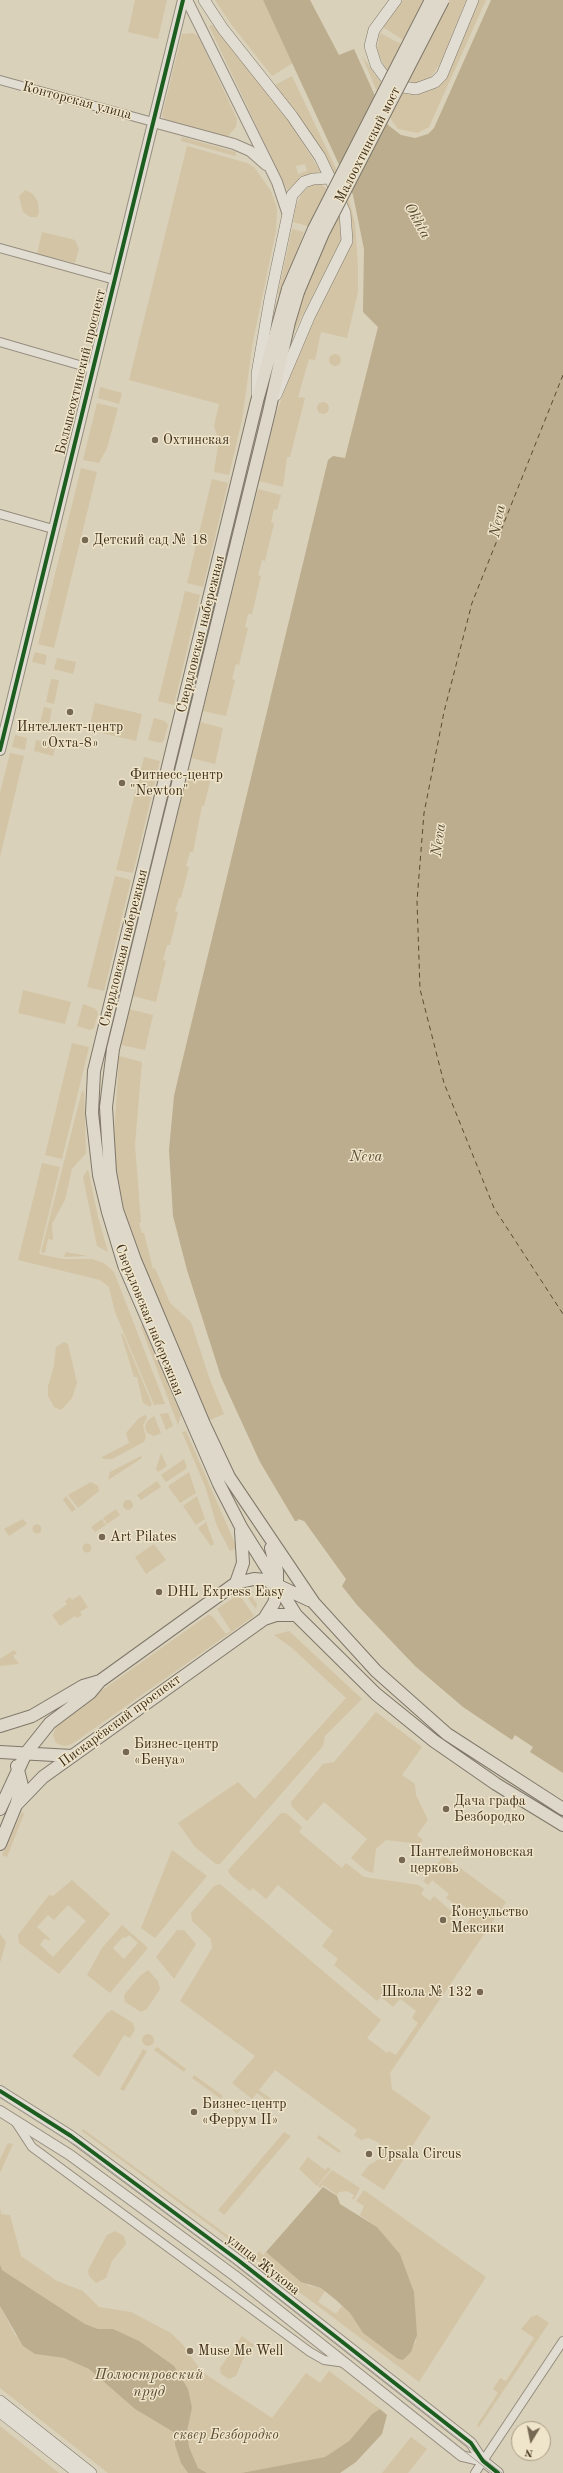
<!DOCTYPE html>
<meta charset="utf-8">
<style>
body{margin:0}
#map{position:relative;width:563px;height:2473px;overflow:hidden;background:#dad1ba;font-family:"Old Standard TT",serif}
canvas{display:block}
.north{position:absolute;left:511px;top:2421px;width:40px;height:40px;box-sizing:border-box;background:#efe5ca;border:1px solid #a99c84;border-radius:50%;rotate:190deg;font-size:11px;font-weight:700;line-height:16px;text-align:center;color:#402f1b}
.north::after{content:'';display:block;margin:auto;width:14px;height:18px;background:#766853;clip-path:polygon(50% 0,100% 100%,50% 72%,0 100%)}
</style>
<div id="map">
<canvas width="563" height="2473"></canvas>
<div class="north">N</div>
</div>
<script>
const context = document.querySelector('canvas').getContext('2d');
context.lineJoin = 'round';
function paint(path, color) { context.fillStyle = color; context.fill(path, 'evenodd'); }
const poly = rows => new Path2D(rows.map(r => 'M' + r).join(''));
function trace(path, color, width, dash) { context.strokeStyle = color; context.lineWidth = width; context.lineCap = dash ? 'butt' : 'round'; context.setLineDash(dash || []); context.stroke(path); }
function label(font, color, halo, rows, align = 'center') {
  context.font = font + ' "Old Standard TT",serif'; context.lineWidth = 3; context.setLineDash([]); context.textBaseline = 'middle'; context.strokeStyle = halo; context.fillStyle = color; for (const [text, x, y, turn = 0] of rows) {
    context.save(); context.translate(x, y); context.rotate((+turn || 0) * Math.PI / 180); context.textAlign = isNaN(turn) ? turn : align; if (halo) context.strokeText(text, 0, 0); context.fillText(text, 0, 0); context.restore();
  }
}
const green = poly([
 [135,0,167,0,158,39,128,32],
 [215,0,263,0,293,63,272,76,231,24],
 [403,0,423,0,403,40,383,27],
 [448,0,466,0,441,62,431,77,415,85,406,84],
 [477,0,486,0,429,127,418,133,398,129,385,111,362,56,381,83,394,92,415,95,432,89,445,78],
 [213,25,286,117,321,172,312,174,288,192,209,26],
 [305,164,307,171,298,174,296,166],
 [380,33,401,44,387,72,377,50],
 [182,34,193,33,198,36,237,119,236,127,227,137,166,120,162,116],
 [292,76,339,175,337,179,304,124,275,85],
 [182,137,236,152,235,156,181,141],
 [187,146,247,163,254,167,271,191,277,208,276,231,253,341,242,420,229,475,214,472,219,440,214,426,219,404,129,380],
 [321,184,330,192,340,218,341,240,289,342,304,294,330,232,293,222,296,206,303,191,312,185],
 [25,190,33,194,38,202,39,212,37,217,30,217,23,212,19,196],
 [347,193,355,223,358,267,358,292,347,338,321,332,315,360,309,359,298,397,305,398,290,457,287,457,283,487,259,481,276,414,297,356,352,243,352,223,344,196],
 [292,229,304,232,280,295,278,294],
 [42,232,75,240,79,249,75,263,37,254],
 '329 360a6 6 0 1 1 12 0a6 6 0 1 1-12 0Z',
 [100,387,122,393,119,404,98,398],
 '317 408a6 6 0 1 1 12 0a6 6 0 1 1-12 0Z',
 [97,403,118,408,107,448,99,463,83,460],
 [81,468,97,472,54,648,38,644],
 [212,479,228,483,203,587,187,583],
 [258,489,281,495,277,510,274,509,271,522,274,524,265,561,262,560,258,575,261,576,252,614,248,614,245,627,248,628,239,665,236,664,232,679,235,680,226,716,203,711],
 [185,591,200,595,174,705,158,701],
 [35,652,47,655,45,665,32,662],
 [57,658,76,662,73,674,54,669],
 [51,679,59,680,54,704,46,702],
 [95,703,142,714,136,741,89,730],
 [44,707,52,709,47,733,38,731],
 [154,718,165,721,168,725,164,740,161,743,148,740],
 [200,722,223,728,215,764,191,758],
 [15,735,27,738,25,750,12,747],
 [36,740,56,744,53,756,34,751],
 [10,753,24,756,0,857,0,793],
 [144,757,160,761,133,873,116,870],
 [188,769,212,774,204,806,202,806,193,852,190,852,186,866,189,867,181,898,179,898,175,911,178,912,170,945,167,945,163,960,166,961,156,1002,133,996],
 [115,876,131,880,104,991,87,987],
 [23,990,71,1002,65,1024,18,1013],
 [83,1004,96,1009,98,1013,94,1028,90,1030,77,1026],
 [129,1009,153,1015,145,1050,121,1045],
 [72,1043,89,1047,62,1159,45,1155],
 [119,1056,142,1062,135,1145,141,1222,139,1223,142,1233,144,1233,153,1269,155,1268,170,1303,191,1322,210,1380,224,1414,210,1420,134,1241,124,1209,116,1168,114,1136],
 [82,1091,84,1092,86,1153,72,1169,65,1200,52,1224,53,1240,48,1239,45,1253,41,1252],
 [42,1163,60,1167,39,1254,63,1259,92,1259,104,1263,114,1272,165,1404,154,1405,115,1312,109,1287,100,1280,18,1260],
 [88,1169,98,1217,108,1252,97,1246,83,1177],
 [66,1252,87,1256,64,1257],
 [143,1323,181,1415,178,1425,141,1327],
 [121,1334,123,1334,152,1404,150,1407,143,1403,137,1377,134,1377],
 [64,1342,68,1344,77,1383,72,1398,61,1410,54,1407,48,1396,48,1386,54,1366,56,1347],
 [168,1413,173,1426,166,1430,160,1414],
 [145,1415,147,1417,143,1426,146,1437,144,1442,112,1459,103,1459,102,1457,129,1443,126,1433,139,1418],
 [154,1416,161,1433,154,1436,147,1433,145,1427,147,1421],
 [186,1431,237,1548,230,1551,217,1526,205,1486,182,1432],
 [161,1453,167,1466,158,1472,156,1469],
 [141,1456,142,1458,108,1480,110,1472],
 [184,1459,187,1468,166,1482,161,1475],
 [189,1472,196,1493,180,1503,168,1486],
 [157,1481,161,1487,141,1500,137,1495],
 [91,1482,98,1486,99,1491,78,1508,68,1495],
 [66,1496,76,1509,72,1512,63,1500],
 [197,1496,205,1519,196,1525,183,1506],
 '123 1505a5 5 0 1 1 10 0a5 5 0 1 1-10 0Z',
 [116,1509,120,1515,107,1524,103,1518],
 [23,1519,27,1524,9,1536,4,1529],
 [102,1519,106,1525,95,1532,91,1527],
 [206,1522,214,1544,211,1546,198,1528],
 '32.5 1529a4.5 4.5 0 1 1 9 0a4.5 4.5 0 1 1-9 0Z',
 '82.5 1548a4.5 4.5 0 1 1 9 0a4.5 4.5 0 1 1-9 0Z',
 [154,1544,166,1560,146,1574,135,1557],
 [249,1593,257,1604,256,1609,245,1594],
 [239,1594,254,1616,72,1744,64,1746,56,1743,53,1735,56,1727,80,1706,208,1615,212,1616,226,1634,231,1631,217,1609],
 [80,1595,88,1607,80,1612,82,1615,77,1618,75,1616,60,1626,52,1615,67,1604,65,1601,70,1597,72,1600],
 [289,1631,362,1699,325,1736,323,1746,220,1864,216,1864,195,1847,178,1823,238,1782,255,1799,346,1698,292,1648,274,1635],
 [14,1650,17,1653,13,1656,19,1664,0,1666,0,1659],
 [376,1712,422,1747,402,1775,415,1784,416,1795,428,1820,417,1835,423,1840,420,1844,386,1840,376,1849,373,1873,365,1870,351,1858,367,1839,324,1802,307,1821,292,1807,291,1802,323,1764,334,1762],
 [22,1812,24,1814,7,1857,2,1855],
 [281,1813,286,1813,302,1827,299,1832,342,1868,346,1863,364,1877,419,1885,424,1889,421,1894,430,1901,434,1896,452,1912,449,1916,463,1928,474,1914,460,1903,457,1906,446,1898,449,1894,432,1880,428,1885,423,1881,444,1856,506,1902,390,2073,392,2089,431,2117,384,2190,361,2175,369,2165,381,2158,383,2152,379,2143,369,2138,361,2140,354,2135,357,2130,275,2070,259,2090,285,2109,282,2112,257,2093,252,2099,232,2083,255,2056,180,2001,212,1948,211,1939,192,1921,191,1913,214,1886,220,1884,381,2020,367,2038,387,2053,389,2051,396,2055,418,2023,412,2018,416,2011,402,2000,400,1999,393,2007,381,1997,377,2001,334,1965,338,1959,322,1946,333,1931,278,1885,266,1899,253,1888,250,1891,230,1875,228,1870],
 [172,1850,207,1876,155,1938,141,1928],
 [72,1880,110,1914,59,1974,19,1943,18,1935,49,1895,53,1896],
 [68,1905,86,1921,53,1957,40,1945,45,1938,49,1941,50,1939,37,1927,48,1915,54,1920],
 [122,1925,148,1948,110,1993,87,1975,102,1948],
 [129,1935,138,1943,124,1959,113,1948,123,1937,125,1938],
 [177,1930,184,1930,196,1944,174,1979,156,1957],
 [0,1934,6,1942,0,1963],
 [148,1970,158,1981,160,1989,147,2009,141,2012,125,2002,124,1995,140,1976],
 [112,2010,133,2023,135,2030,130,2038,124,2035,99,2077,72,2056,107,2013],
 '142 2040a6 6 0 1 1 12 0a6 6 0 1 1-12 0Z',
 [157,2047,186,2069,184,2072,154,2050],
 [143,2049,147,2051,124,2091,120,2089],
 [194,2075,223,2096,221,2099,192,2078],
 [239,2103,244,2105,237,2114,232,2109],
 [83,2129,234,2240,235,2244,82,2131],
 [284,2132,291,2136,224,2215,218,2210],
 [319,2135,341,2151,339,2153,317,2138],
 [8,2143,13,2144,0,2173,0,2159],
 [308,2157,325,2170,328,2167,331,2169,317,2186,299,2169],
 [332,2170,360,2188,354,2199,352,2199,354,2195,347,2191,339,2192,337,2195,323,2185,320,2188,318,2186],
 [364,2190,486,2277,419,2382,254,2258,259,2251,263,2255,266,2252,309,2286,321,2288,325,2291,318,2302,336,2314,342,2306,350,2313,363,2333,398,2359,403,2360,416,2342,414,2292,400,2254,377,2227,360,2215,364,2206,356,2201],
 [0,2207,1,2214,10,2215,21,2256,57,2281,83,2291,99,2307,131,2312,171,2333,183,2345,202,2372,272,2418,306,2373,320,2383,329,2371,380,2409,372,2414,349,2441,325,2457,241,2473,207,2473,198,2468,189,2447,187,2431,189,2420,113,2329,98,2329,85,2324,2,2270,0,2264],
 [115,2231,124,2236,126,2244,112,2261,106,2278,96,2283,89,2276,88,2270,107,2235],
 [0,2306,15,2335,35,2354,64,2358,89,2369,135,2409,175,2433,175,2445,181,2462,188,2473,108,2473,0,2388],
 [537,2315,549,2323,479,2427,477,2425,498,2393,493,2389,500,2378,506,2381,534,2338,521,2329,531,2317],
 [242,2336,254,2345,243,2359,236,2376,229,2379,221,2374,220,2368],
 [0,2426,59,2473,0,2473],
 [411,2437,427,2449,408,2473,382,2473]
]);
const water = poly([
 [263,0,310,0,339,55,354,49,388,125,401,135,415,138,428,134,434,128,491,0,563,0,563,1773,530,1752,533,1747,515,1735,512,1740,463,1707,415,1666,357,1605,342,1586,345,1579,304,1521,295,1521,260,1462,221,1377,187,1270,173,1216,169,1150,174,1096,181,1066,328,460,333,456,345,458,378,327,363,312,364,249,353,195],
 [323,2187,337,2196,340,2204,377,2227,400,2254,414,2292,417,2335,411,2352,403,2360,398,2359,363,2333,350,2313,336,2300,321,2288,301,2282,266,2252],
 [0,2264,2,2270,85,2324,98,2329,113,2329,139,2341,174,2366,188,2389,192,2408,187,2431,189,2447,198,2468,207,2473,188,2473,181,2463,175,2445,175,2433,135,2409,89,2369,64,2358,35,2354,23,2346,0,2306],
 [380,2409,387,2415,382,2434,356,2462,340,2473,241,2473,325,2457,349,2441,372,2414]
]);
const pier = poly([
 [298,1519,304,1521,346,1579,342,1586,343,1579,302,1522,297,1523]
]);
const ferry = poly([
 [563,375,472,603,444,712,424,813,417,901,420,989,444,1083,494,1208,563,1314]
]);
const minor = poly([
 [0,80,153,122],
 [0,248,115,280],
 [0,342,93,369],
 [0,514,53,529],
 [15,2121,32,2147,310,2352,324,2360,346,2363],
 [475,2473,563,2341]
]);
const tertiary = poly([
 [187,0,277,182,287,212],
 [153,122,234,144,250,151,266,165],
 [0,750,183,0],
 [0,2091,71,2136,238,2260,471,2443,483,2461,498,2473],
 [0,2111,70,2155,235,2276,462,2456,483,2461]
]);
const secondary = poly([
 [204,0,223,29,292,116,320,157,330,178],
 [396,0,374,30,370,46,376,65,387,80,396,86,416,89,435,82,442,75,473,0],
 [257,394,257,374,270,299,292,195,304,182,313,179,330,178,345,213,347,241,309,317,276,395],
 [0,2401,91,2473],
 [0,2412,78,2473]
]);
const primary = poly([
 [288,289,257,401,94,1071,92,1113,99,1175,108,1212,124,1265,219,1484,241,1527,296,1615,376,1694,434,1741,496,1784,563,1825],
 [298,292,289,322,269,412,113,1049,106,1107,110,1172,117,1210,135,1260,204,1424,229,1477,314,1603,376,1671,447,1734,563,1809],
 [236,1583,243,1563,241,1531],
 [264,1619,274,1603,277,1592,277,1571,271,1548],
 [0,1726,32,1716,83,1686,100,1681],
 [0,1752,72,1756],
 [17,1766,22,1786,17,1802],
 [0,1809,26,1753,50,1723,90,1693,100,1681,236,1583,254,1579,266,1580,309,1600],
 [0,1844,16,1805,43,1777,264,1619,276,1615,296,1615]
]);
const tram = poly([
 [0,2097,77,2146,235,2264,502,2473],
 [401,2401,492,2473]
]);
const primaryBridge = poly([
 [288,289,314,229,431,0],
 [298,292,323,233,443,0]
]);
const cycleway = poly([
 [0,750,183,0],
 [0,2091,71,2136,238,2260,471,2443,483,2461,498,2473]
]);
const markers = [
 [155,440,4,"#766853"],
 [85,540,4,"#766853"],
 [70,712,4,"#766853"],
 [122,783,4,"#766853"],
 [102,1537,4,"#766853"],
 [159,1592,4,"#766853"],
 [126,1752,4,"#766853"],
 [446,1809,4,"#766853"],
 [402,1860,4,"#766853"],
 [443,1920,4,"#766853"],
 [480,1992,4,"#766853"],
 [194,2112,4,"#766853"],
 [369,2154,4,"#766853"],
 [190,2351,4,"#766853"]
];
const streetNames = [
 ["Конторская улица",77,101,15],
 ["Малоохтинский мост",368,145,-63],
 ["Большеохтинский проспект",81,372,-76],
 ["Свердловская набережная",201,634,-76],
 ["Свердловская набережная",124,948,-76],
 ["Свердловская набережная",149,1320,68],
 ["Пискарёвский проспект",120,1721,-36],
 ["улица Жукова",263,2265,38]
];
const poiNames = [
 ["Охтинская",163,440],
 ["Детский сад № 18",93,540],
 ["Интеллект-центр",70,727,"center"],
 ["«Охта-8»",70,743,"center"],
 ["Фитнесс-центр",130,775],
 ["\"Newton\"",130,791],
 ["Art Pilates",110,1537],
 ["DHL Express Easy",167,1592],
 ["Бизнес-центр",134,1744],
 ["«Бенуа»",134,1760],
 ["Дача графа",454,1801],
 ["Безбородко",454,1817],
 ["Пантелеймоновская",410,1852],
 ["церковь",410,1868],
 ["Консульство",451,1912],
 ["Мексики",451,1928],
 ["Школа № 132",472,1992,"right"],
 ["Бизнес-центр",202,2104],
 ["«Феррум II»",202,2120],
 ["Upsala Circus",377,2154],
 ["Muse Me Well",198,2351]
];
const parkNames = [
 ["сквер Безбородко",226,2435]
];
const waterNames = [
 ["Okhta",417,221,61],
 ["Neva",498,521,-79],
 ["Neva",439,840,-82],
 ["Neva",366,1157],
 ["Полюстровский",149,2375],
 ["пруд",149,2392]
];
paint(green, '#d2c4a5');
paint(water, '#bbad8e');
paint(pier, '#dad1ba');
trace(ferry, '#5c4b33', 1, [5, 4]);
trace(minor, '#958d7f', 10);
trace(tertiary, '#958d7f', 12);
trace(secondary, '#7f7769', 12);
trace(primary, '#7f7769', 14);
trace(minor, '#e2ddd2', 8);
trace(tertiary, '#e2ddd2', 10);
trace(secondary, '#e2ddd2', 11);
trace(primary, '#ddd8ca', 12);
trace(tram, '#a6a196', 1);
trace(primaryBridge, '#7f7769', 14, []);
trace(primaryBridge, '#ddd8ca', 12);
trace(cycleway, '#1b5e20', 4);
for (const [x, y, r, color] of markers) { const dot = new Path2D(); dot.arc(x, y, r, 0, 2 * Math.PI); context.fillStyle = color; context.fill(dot); trace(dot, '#efe5ca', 1.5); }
label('14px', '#402f1b', '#efe5ca', streetNames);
label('14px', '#402f1b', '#efe5ca', poiNames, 'left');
label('italic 14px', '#5c4b33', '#efe5ca', parkNames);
label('italic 15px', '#5c4b33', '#efe5ca', waterNames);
</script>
